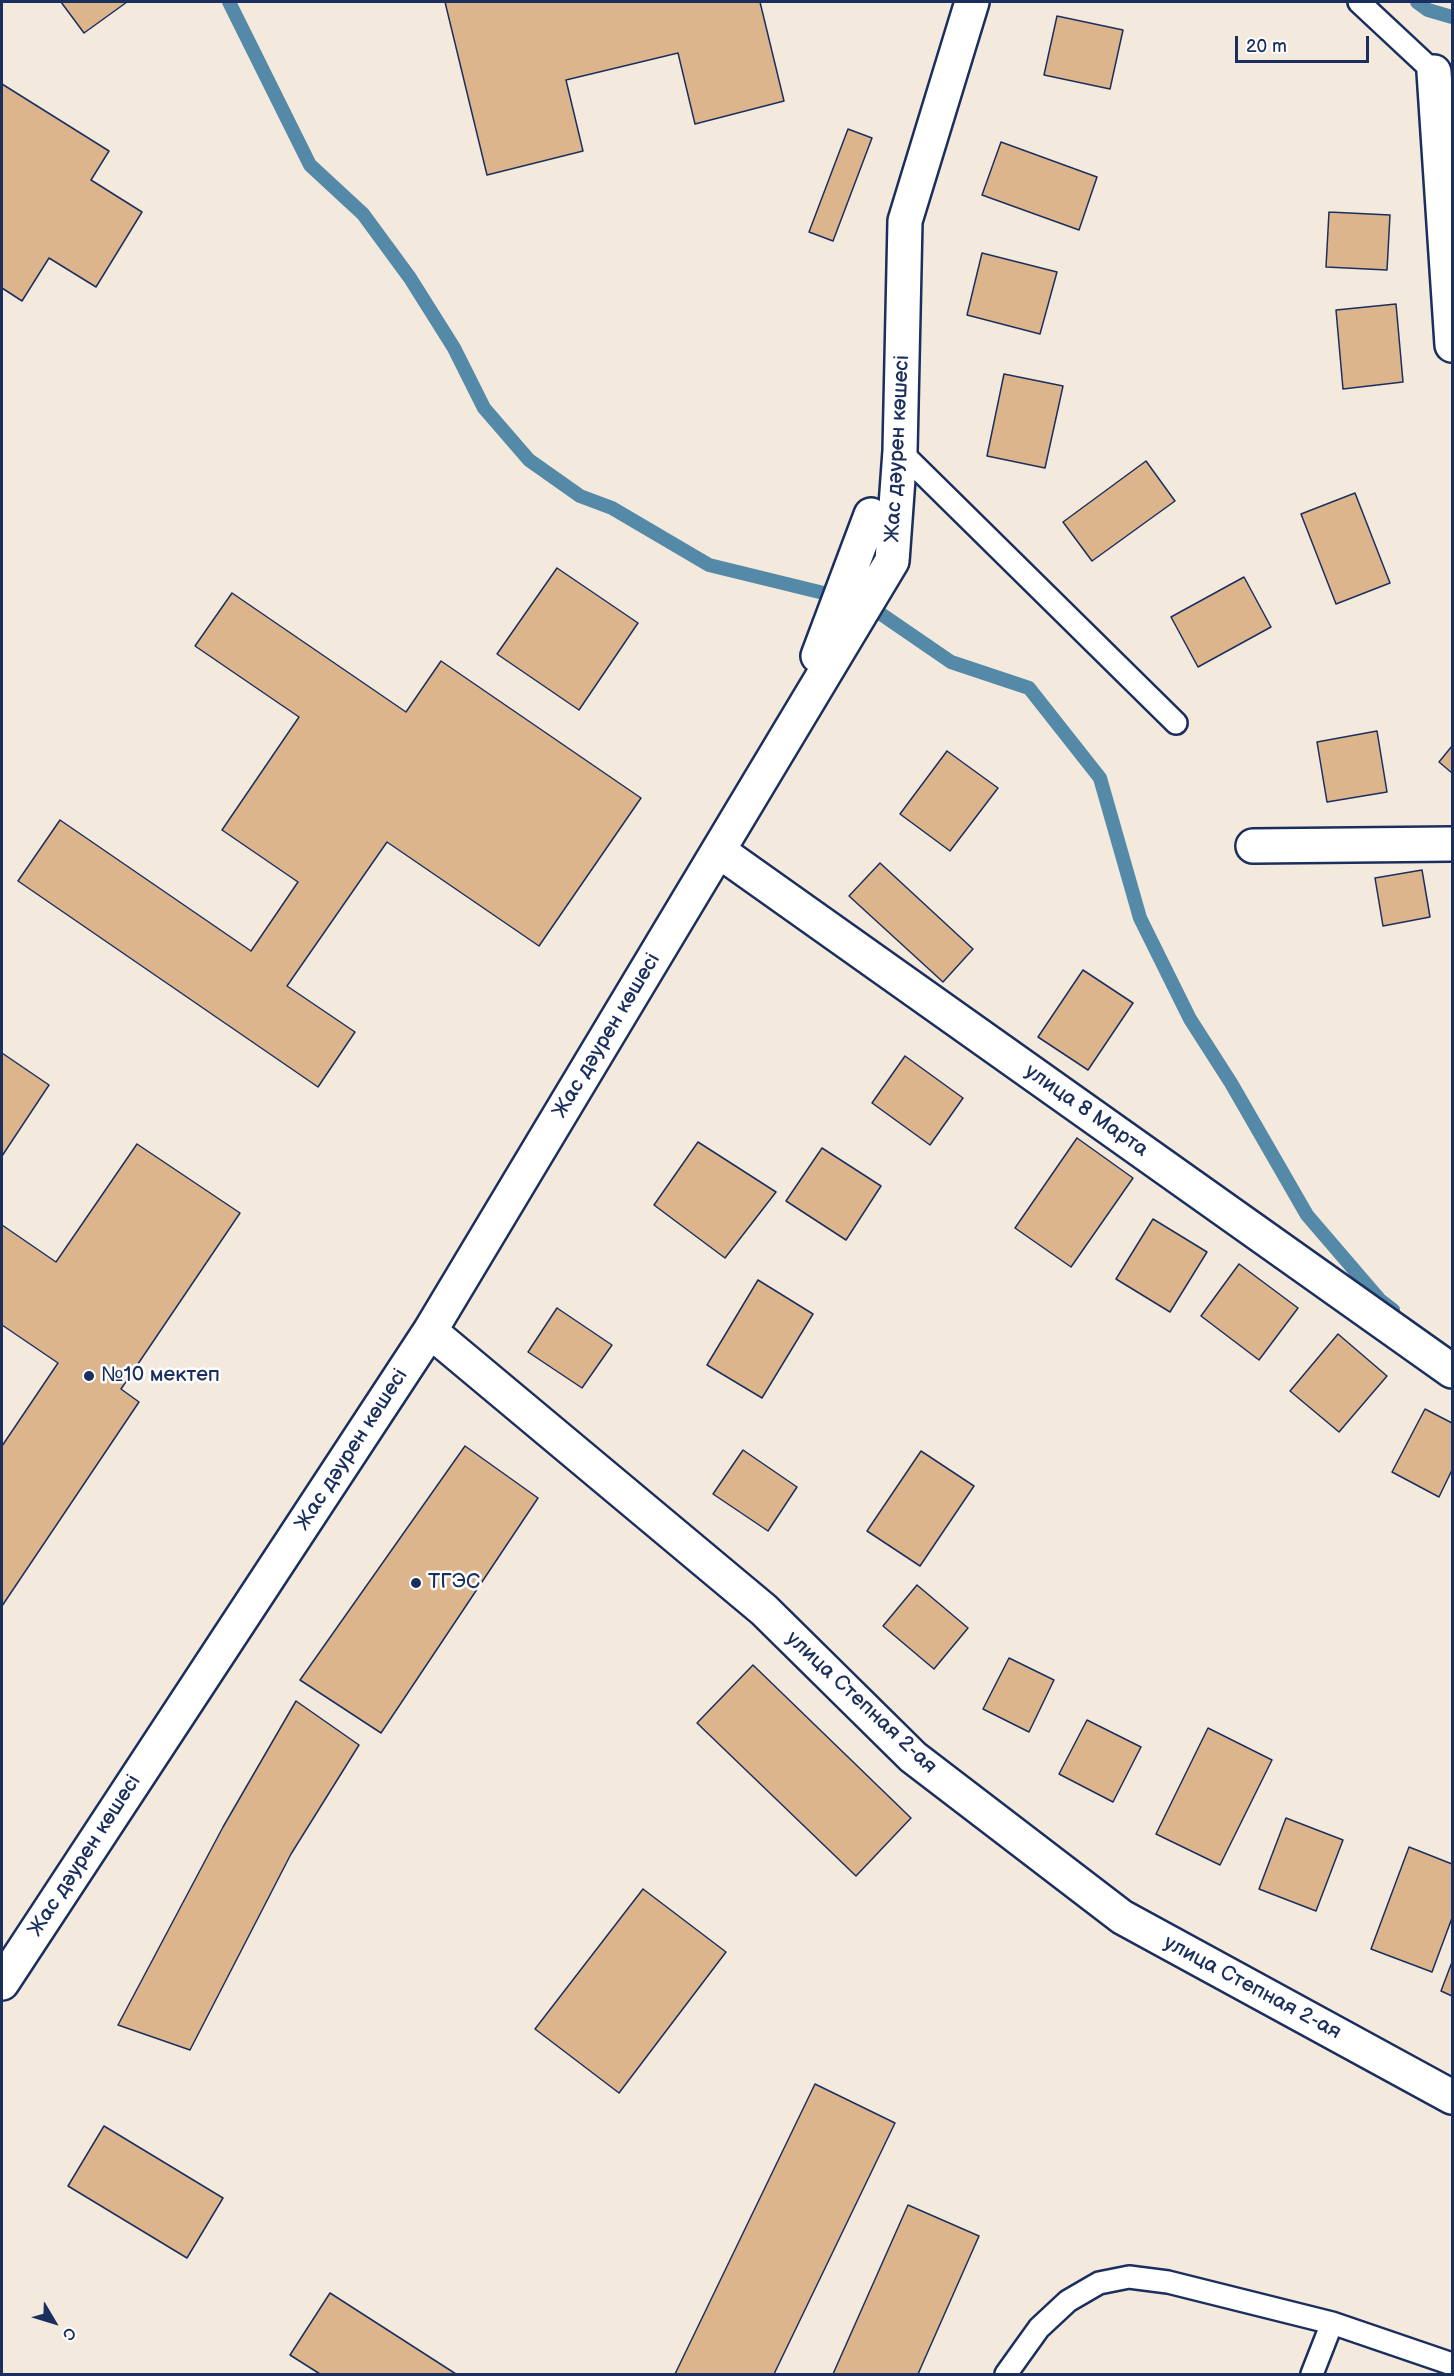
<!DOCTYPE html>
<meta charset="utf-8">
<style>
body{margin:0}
#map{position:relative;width:1454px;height:2376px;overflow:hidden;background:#f4e9dd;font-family:"Balsamiq Sans",sans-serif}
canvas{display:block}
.frame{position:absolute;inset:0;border:3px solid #1b2f5e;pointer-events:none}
.north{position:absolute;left:24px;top:2292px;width:60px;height:60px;-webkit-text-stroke:4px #fff;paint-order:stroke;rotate:128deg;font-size:16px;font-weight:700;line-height:24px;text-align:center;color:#1b2f5e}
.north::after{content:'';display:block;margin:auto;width:21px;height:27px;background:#1b2f5e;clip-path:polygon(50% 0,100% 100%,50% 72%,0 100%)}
.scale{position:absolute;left:1235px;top:36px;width:134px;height:27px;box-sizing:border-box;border:3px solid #1b2f5e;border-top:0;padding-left:8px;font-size:18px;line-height:21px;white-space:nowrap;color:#1b2f5e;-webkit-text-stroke:4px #fff;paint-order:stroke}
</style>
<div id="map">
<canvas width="1454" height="2376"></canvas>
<div class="frame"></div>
<div class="north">С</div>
<div class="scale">20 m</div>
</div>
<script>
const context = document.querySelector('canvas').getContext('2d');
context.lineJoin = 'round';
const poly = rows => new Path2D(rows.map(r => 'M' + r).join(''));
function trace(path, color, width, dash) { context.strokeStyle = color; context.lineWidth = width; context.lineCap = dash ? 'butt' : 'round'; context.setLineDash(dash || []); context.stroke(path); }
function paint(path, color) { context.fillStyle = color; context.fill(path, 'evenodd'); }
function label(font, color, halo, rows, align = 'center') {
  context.font = font + ' "Balsamiq Sans",sans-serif'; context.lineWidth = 5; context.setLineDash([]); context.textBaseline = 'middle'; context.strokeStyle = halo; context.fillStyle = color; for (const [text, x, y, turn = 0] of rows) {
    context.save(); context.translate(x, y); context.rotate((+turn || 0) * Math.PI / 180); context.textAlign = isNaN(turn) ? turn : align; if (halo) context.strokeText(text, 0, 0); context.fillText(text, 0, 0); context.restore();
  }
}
const stream = poly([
 [229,2,310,165,363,214,410,278,454,348,484,408,529,460,580,496,612,508,709,565,840,597],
 [1417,2,1428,10,1452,17],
 [865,603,951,662,1029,688,1100,778,1140,918,1190,1019,1231,1083,1307,1215,1380,1300,1393,1310]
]);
const building = poly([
 [61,2,127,2,84,33,61,2],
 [445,2,760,2,784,101,695,124,678,53,566,80,583,151,487,175,445,2],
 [1057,16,1123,30,1110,89,1044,75,1057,16],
 [2,84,109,151,91,180,142,212,96,287,49,258,22,301,2,288,2,84],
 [848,129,872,138,833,241,809,232,848,129],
 [1001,142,1097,177,1079,230,982,195,1001,142],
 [1329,212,1390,215,1387,270,1326,267,1329,212],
 [982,253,1057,272,1040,334,967,315,982,253],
 [1396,304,1403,382,1343,389,1336,310,1396,304],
 [1004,374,1063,386,1045,468,987,456,1004,374],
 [1146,461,1175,501,1092,561,1063,522,1146,461],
 [1355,493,1390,583,1336,604,1301,514,1355,493],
 [557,568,638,623,579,710,497,654,557,568],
 [1244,577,1271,627,1198,667,1171,617,1244,577],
 [232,593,406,712,441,661,641,798,539,946,387,842,287,986,355,1032,318,1087,18,881,60,820,251,951,298,882,222,830,299,717,195,646,232,593],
 [1377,731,1387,792,1327,802,1317,742,1377,731],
 [1452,746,1452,773,1439,762,1452,746],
 [947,751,998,788,950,851,900,814,947,751],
 [880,863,973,949,943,982,849,896,880,863],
 [1422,870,1430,917,1383,926,1375,878,1422,870],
 [1083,970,1133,1003,1088,1070,1038,1037,1083,970],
 [2,1053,49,1085,2,1156,2,1053],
 [905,1056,963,1098,930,1145,872,1103,905,1056],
 [1077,1138,1133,1178,1071,1267,1015,1228,1077,1138],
 [698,1142,776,1192,725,1258,654,1205,698,1142],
 [137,1144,240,1213,121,1389,139,1402,2,1606,2,1446,58,1363,2,1325,2,1225,56,1262,137,1144],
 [822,1148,881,1186,846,1240,786,1201,822,1148],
 [1153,1219,1207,1252,1170,1312,1116,1279,1153,1219],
 [1239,1264,1298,1308,1259,1360,1201,1316,1239,1264],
 [758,1280,813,1314,762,1398,707,1365,758,1280],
 [557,1308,612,1345,582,1388,528,1352,557,1308],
 [1338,1334,1387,1376,1339,1432,1290,1391,1338,1334],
 [1425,1409,1452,1423,1452,1470,1439,1497,1392,1472,1425,1409],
 [465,1446,538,1498,381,1733,300,1680,465,1446],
 [743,1450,797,1487,768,1531,713,1494,743,1450],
 [921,1451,974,1486,920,1566,867,1531,921,1451],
 [917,1585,968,1628,934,1669,883,1626,917,1585],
 [1009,1658,1054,1680,1029,1732,983,1709,1009,1658],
 [753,1665,911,1818,856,1876,697,1723,753,1665],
 [296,1701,359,1745,291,1854,190,2050,118,2025,223,1827,296,1701],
 [1087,1720,1141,1747,1113,1802,1059,1774,1087,1720],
 [1208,1728,1272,1760,1220,1865,1156,1834,1208,1728],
 [1286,1818,1343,1840,1316,1911,1259,1889,1286,1818],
 [1409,1847,1452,1864,1452,1918,1432,1972,1371,1949,1409,1847],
 [643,1889,726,1952,619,2093,535,2029,643,1889],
 [1452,1962,1452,1996,1441,1991,1452,1962],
 [815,2084,895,2123,774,2374,675,2374,815,2084],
 [104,2126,223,2198,187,2258,68,2186,104,2126],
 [908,2205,979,2236,918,2374,833,2374,908,2205],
 [330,2293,456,2374,320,2374,290,2355,330,2293]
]);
const lane = poly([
 [1359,2,1434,72],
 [900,451,1176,723],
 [1006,2374,1039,2328,1068,2301,1099,2283,1129,2277,1168,2282,1332,2323,1452,2364],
 [1312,2374,1332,2323]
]);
const street = poly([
 [1434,72,1452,345],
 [818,656,871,515],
 [1253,846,1452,844],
 [719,851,1452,1371],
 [430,1331,764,1610,913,1757,1122,1917,1452,2097],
 [2,1983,430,1331,892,561,900,451,905,221,972,2]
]);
const markers = [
 [89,1376,6,"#1b2f5e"],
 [416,1583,6,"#1b2f5e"]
];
const streetNames = [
 ["Жас дәурен көшесі",898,449,-87],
 ["Жас дәурен көшесі",607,1036,-59],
 ["улица 8 Марта",1086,1111,35],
 ["Жас дәурен көшесі",352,1450,-57],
 ["улица Степная 2-ая",861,1703,43],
 ["Жас дәурен көшесі",85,1856,-57],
 ["улица Степная 2-ая",1252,1988,28]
];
const poiNames = [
 ["№10 мектеп",101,1376],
 ["ТГЭС",428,1583]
];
trace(stream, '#5489a8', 14);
paint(building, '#dcb58d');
trace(building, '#1b2f5e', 1.5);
trace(lane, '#1b2f5e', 26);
trace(street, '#1b2f5e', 38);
trace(lane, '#fff', 21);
trace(street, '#fff', 33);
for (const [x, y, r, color] of markers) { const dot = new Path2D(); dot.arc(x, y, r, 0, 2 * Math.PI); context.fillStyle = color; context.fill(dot); trace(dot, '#fff', 2); }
label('21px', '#1b2f5e', '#fff', streetNames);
label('21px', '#1b2f5e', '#fff', poiNames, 'left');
</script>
